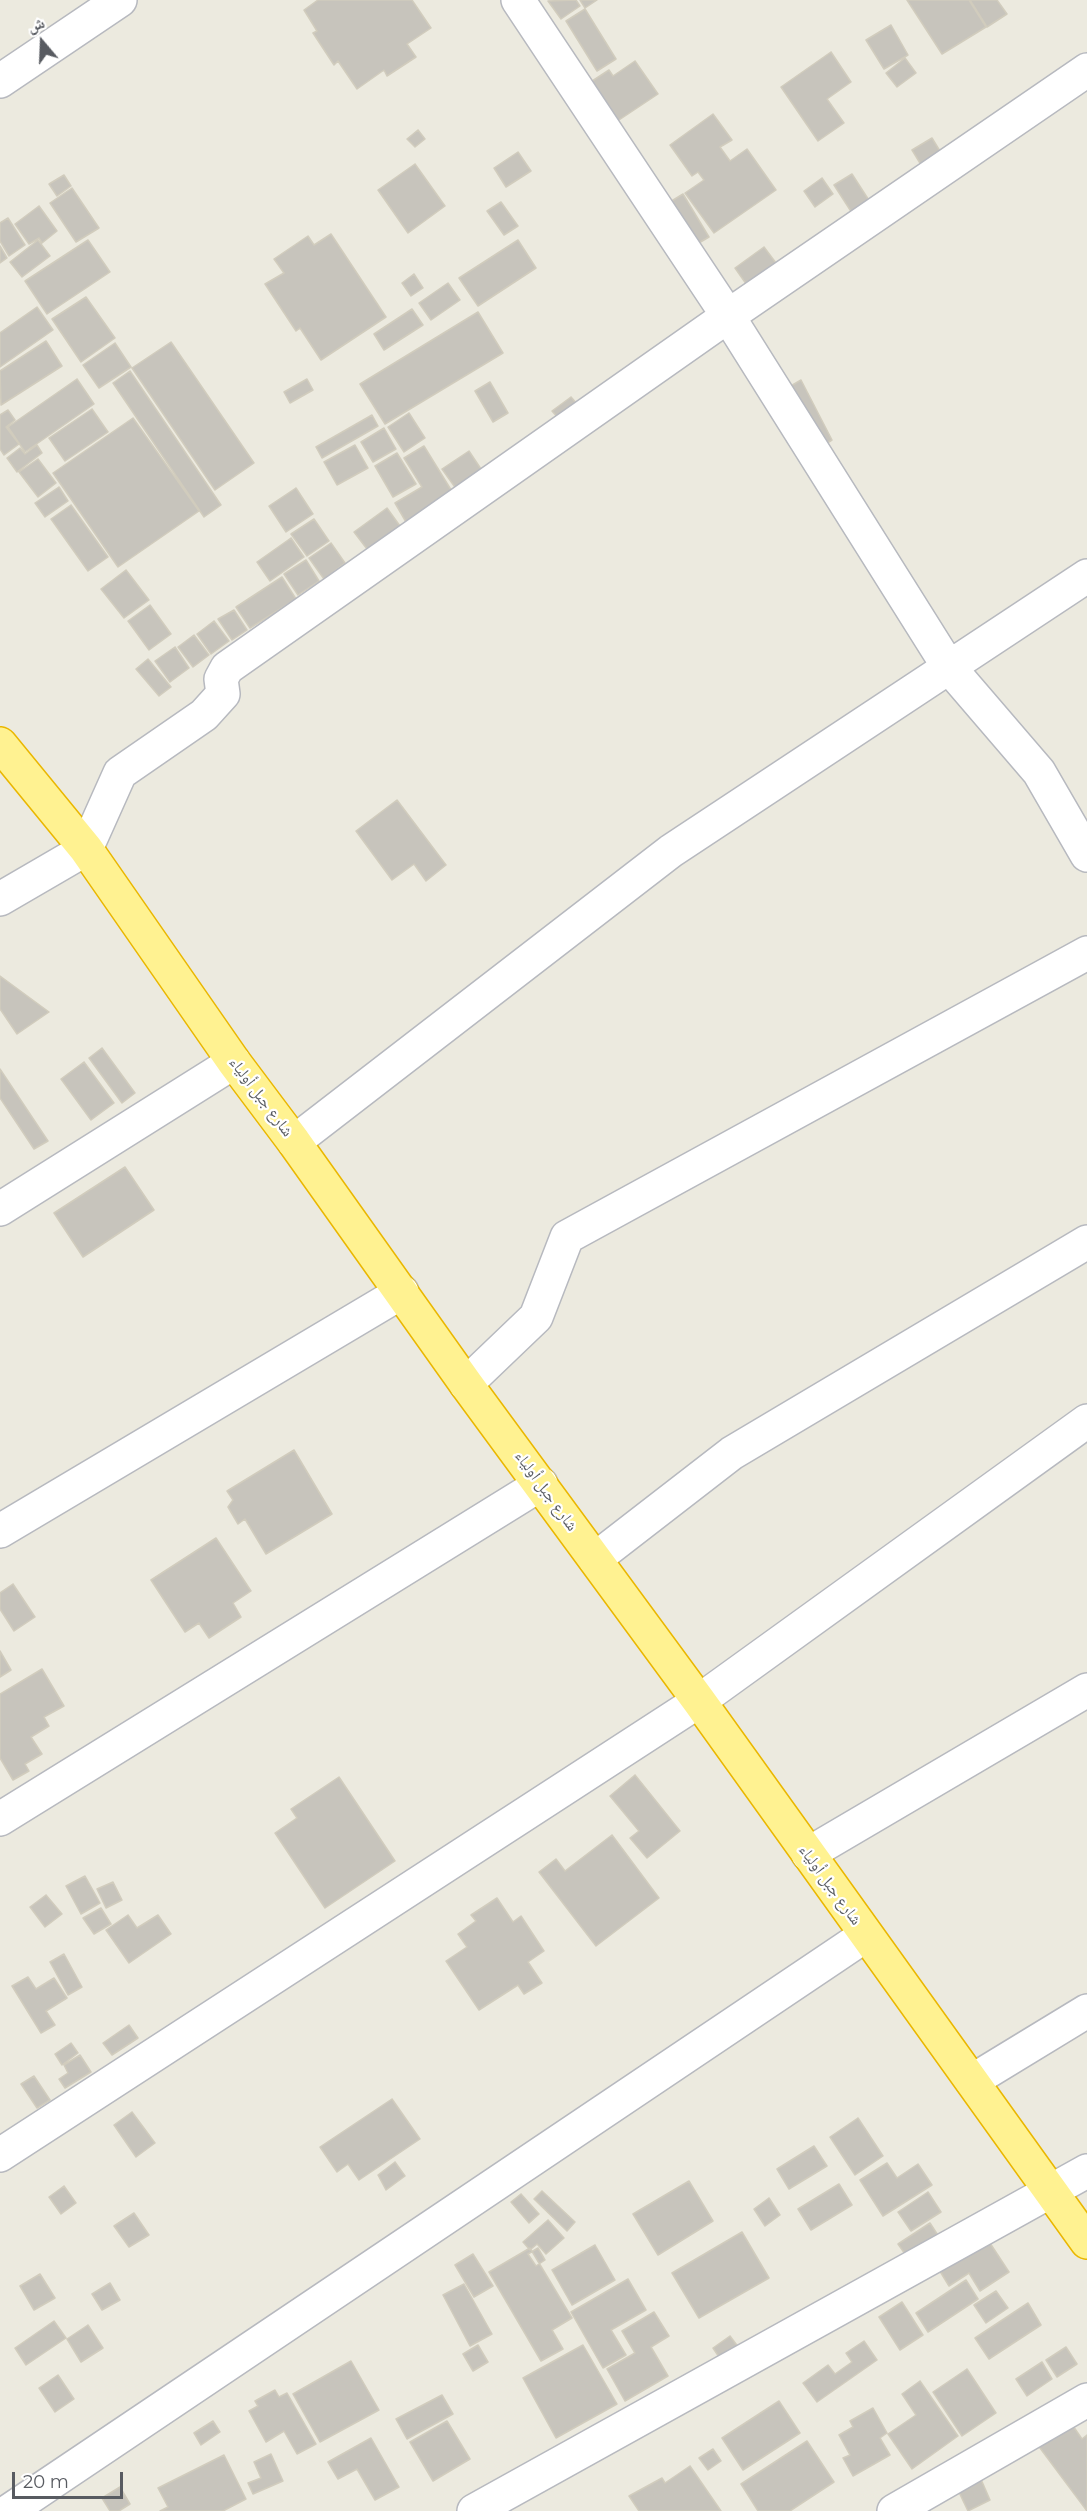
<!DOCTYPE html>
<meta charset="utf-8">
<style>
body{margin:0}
#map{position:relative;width:1087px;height:2511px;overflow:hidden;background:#eceadf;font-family:Montserrat,"Noto Naskh Arabic",sans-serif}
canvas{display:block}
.north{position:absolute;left:12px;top:12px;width:60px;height:60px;-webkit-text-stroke:4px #fff;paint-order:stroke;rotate:341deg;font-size:16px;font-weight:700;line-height:24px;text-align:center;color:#585b61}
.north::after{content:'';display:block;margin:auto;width:21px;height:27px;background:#585b61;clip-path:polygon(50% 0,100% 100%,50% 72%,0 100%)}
.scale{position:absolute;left:12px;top:2472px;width:111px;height:27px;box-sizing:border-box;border:3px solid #585b61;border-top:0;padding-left:8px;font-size:18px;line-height:21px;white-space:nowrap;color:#585b61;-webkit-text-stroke:4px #fff;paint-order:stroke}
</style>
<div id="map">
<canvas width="1087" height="2511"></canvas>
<div class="north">ش</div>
<div class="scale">20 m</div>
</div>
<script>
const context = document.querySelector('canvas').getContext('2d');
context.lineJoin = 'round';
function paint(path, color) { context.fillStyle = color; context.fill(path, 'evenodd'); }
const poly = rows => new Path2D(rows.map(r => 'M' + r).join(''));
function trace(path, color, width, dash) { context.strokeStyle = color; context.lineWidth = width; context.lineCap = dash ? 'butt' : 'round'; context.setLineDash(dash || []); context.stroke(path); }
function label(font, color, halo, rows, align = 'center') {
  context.font = font + ' Montserrat,"Noto Naskh Arabic",sans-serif'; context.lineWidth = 4.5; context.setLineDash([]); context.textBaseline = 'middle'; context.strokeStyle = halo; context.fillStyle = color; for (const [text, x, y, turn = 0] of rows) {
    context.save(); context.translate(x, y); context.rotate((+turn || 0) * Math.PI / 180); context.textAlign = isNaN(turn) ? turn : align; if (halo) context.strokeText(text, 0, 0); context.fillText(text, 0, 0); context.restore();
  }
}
const building = poly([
 [318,0,412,0,431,28,407,44,416,57,387,76,384,70,357,89,338,61,334,65,313,33,317,31,304,10,318,0],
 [576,0,580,6,561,19,548,1,576,0],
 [580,0,597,0,585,8,580,0],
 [907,0,969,0,986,27,942,54,907,0],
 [970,0,997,0,1007,14,987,27,970,0],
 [585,9,616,59,597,71,566,21,585,9],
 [891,25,908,55,884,69,866,40,891,25],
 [831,52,851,82,827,99,844,123,818,141,781,87,831,52],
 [905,58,916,73,897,87,886,73,905,58],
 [635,61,658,94,613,124,586,85,609,70,613,76,635,61],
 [713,114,732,140,720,147,730,161,747,149,776,190,714,233,685,193,704,180,698,172,692,176,670,145,713,114],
 [418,130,425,139,415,147,407,139,418,130],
 [932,138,943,156,923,168,912,150,932,138],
 [518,152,531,171,506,187,494,168,518,152],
 [415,164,445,206,408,233,378,190,415,164],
 [852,174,872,205,854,216,834,185,852,174],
 [64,175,71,186,57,196,49,184,64,175],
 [822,178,833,194,815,207,804,191,822,178],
 [72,188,99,228,76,242,50,203,72,188],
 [683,194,709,237,692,247,665,205,683,194],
 [501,202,518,226,504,235,487,211,501,202],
 [39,206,57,231,42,243,39,238,29,244,15,224,39,206],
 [8,218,25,245,9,256,0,241,0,223,8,218],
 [331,234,386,317,321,360,300,328,296,331,265,284,284,273,274,259,308,236,314,245,331,234],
 [38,240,50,256,22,277,10,262,38,240],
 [88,240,110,272,47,314,25,281,88,240],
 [518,240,536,268,478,306,459,278,518,240],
 [0,246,7,258,0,263,0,246],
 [764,247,779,267,749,288,735,268,764,247],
 [414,274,423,288,411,296,402,283,414,274],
 [448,283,460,300,431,320,419,303,448,283],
 [86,297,115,338,81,362,52,319,86,297],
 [37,307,53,330,0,367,0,333,37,307],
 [412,309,423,325,384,350,374,334,412,309],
 [478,312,503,353,385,424,360,384,478,312],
 [46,341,62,366,1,405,0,371,46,341],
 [171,342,254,463,215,490,132,368,171,342],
 [115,343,131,367,99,388,83,365,115,343],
 [130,371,221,505,204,517,113,383,130,371],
 [77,379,94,404,25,452,8,427,77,379],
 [307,379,313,390,290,403,284,392,307,379],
 [801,380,832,440,821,447,789,387,801,380],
 [490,382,508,413,493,422,475,391,490,382],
 [571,397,578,405,559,419,552,411,571,397],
 [92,409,108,432,65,461,49,438,92,409],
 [8,410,15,420,6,427,19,444,4,455,0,449,0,415,8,410],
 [409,413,425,438,404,452,388,427,409,413],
 [372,415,378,426,322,458,316,447,372,415],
 [133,418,199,511,118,567,53,473,133,418],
 [384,428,396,449,373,462,361,442,384,428],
 [37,445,42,453,17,472,7,458,20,448,25,454,37,445],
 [355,445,368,468,337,485,324,462,355,445],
 [424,446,453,493,406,522,395,503,422,487,404,458,424,446],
 [469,451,483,472,457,490,442,469,469,451],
 [397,453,416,484,393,497,375,466,397,453],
 [38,459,56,483,38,497,19,472,38,459],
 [59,487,68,501,45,517,35,503,59,487],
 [296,488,313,514,286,532,269,506,296,488],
 [71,505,108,557,88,571,51,519,71,505],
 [387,508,400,526,367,549,354,532,387,508],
 [314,519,329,541,307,556,291,534,314,519],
 [291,538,304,557,270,581,257,562,291,538],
 [331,543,345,563,324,579,309,558,331,543],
 [306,560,319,581,298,595,284,574,306,560],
 [126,570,149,600,124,618,101,589,126,570],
 [282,577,296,599,250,628,236,607,282,577],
 [150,605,171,634,149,650,128,621,150,605],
 [234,610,247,630,232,640,218,619,234,610],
 [214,621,229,641,211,654,197,634,214,621],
 [194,635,209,655,193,667,178,647,194,635],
 [175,647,189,668,170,682,155,661,175,647],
 [148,659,171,687,159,696,136,669,148,659],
 [397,800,446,865,426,881,414,864,392,880,356,831,397,800],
 [0,976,49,1012,17,1034,0,1009,0,976],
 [102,1048,135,1093,122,1103,89,1058,102,1048],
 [84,1062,114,1103,91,1120,61,1079,84,1062],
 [0,1069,48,1141,34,1149,0,1098,0,1069],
 [125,1167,154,1210,83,1257,54,1213,125,1167],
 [294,1450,332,1514,266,1554,245,1519,238,1524,228,1507,233,1500,227,1491,294,1450],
 [216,1538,251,1591,233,1603,241,1617,209,1638,199,1623,185,1632,151,1580,216,1538],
 [13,1584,35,1617,14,1631,0,1609,0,1593,13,1584],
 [0,1651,11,1670,0,1677,0,1651],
 [42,1669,64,1706,44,1717,49,1726,31,1737,42,1754,25,1764,29,1771,13,1780,0,1758,0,1694,42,1669],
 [635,1775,680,1831,647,1858,630,1838,639,1831,610,1796,635,1775],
 [339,1777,395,1861,325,1908,275,1833,297,1818,291,1809,339,1777],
 [612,1835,659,1898,596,1946,539,1872,556,1859,565,1871,612,1835],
 [85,1876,100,1903,81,1914,66,1886,85,1876],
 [113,1882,122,1900,106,1908,97,1889,113,1882],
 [46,1895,62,1914,45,1927,30,1907,46,1895],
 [497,1898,513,1922,521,1916,544,1951,528,1962,542,1983,524,1994,518,1985,479,2010,446,1961,467,1947,458,1934,476,1921,471,1915,497,1898],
 [101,1908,111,1924,94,1934,83,1918,101,1908],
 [128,1915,137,1928,158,1915,171,1934,129,1963,106,1930,128,1915],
 [64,1954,82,1987,68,1995,50,1962,64,1954],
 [28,1977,36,1989,54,1978,67,1998,46,2011,55,2025,41,2033,12,1986,28,1977],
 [129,2025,138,2038,112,2055,103,2043,129,2025],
 [71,2043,78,2053,62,2065,55,2054,71,2043],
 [80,2055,91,2072,65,2088,59,2079,68,2073,64,2065,80,2055],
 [34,2076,50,2100,37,2108,21,2084,34,2076],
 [392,2099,420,2139,359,2180,348,2164,337,2172,320,2147,392,2099],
 [132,2112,155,2143,136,2157,114,2125,132,2112],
 [858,2118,883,2156,855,2175,830,2137,858,2118],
 [814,2146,827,2166,789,2189,777,2169,814,2146],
 [395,2162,405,2176,386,2190,378,2175,395,2162],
 [887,2163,897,2178,918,2164,932,2185,883,2216,860,2180,887,2163],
 [689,2181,713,2221,658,2255,633,2214,689,2181],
 [839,2184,852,2205,811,2230,798,2209,839,2184],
 [64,2186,76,2203,61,2214,49,2197,64,2186],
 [542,2191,575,2222,567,2231,534,2199,542,2191],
 [928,2192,941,2212,911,2231,898,2212,928,2192],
 [521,2194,539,2214,529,2223,511,2202,521,2194],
 [769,2198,780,2215,765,2226,754,2209,769,2198],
 [134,2213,149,2235,129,2247,114,2226,134,2213],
 [548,2220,564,2238,546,2254,537,2244,530,2250,523,2242,548,2220],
 [930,2223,941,2240,910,2261,898,2244,930,2223],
 [742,2232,769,2278,699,2318,672,2273,742,2232],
 [986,2237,1009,2272,980,2291,969,2273,949,2286,938,2268,986,2237],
 [595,2245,615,2280,572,2305,552,2270,595,2245],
 [530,2248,572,2318,552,2330,563,2349,541,2361,489,2272,530,2248],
 [538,2248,545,2260,536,2266,528,2254,538,2248],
 [473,2254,493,2286,474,2297,455,2265,473,2254],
 [40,2274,55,2298,34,2310,20,2286,40,2274],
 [628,2279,646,2310,611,2330,626,2355,603,2368,571,2312,628,2279],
 [966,2280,978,2299,928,2332,916,2313,966,2280],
 [110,2283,120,2300,102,2310,92,2294,110,2283],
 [464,2284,492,2334,470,2346,443,2295,464,2284],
 [996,2291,1008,2308,986,2323,974,2305,996,2291],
 [902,2302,923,2335,900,2350,879,2317,902,2302],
 [1028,2303,1041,2325,989,2359,975,2338,1028,2303],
 [654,2312,669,2336,651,2347,668,2376,625,2401,607,2369,635,2353,622,2331,654,2312],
 [54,2321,66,2338,26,2365,15,2348,54,2321],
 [88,2325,103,2348,81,2362,67,2339,88,2325],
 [730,2336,739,2348,721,2360,713,2348,730,2336],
 [864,2341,877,2360,817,2402,803,2383,828,2365,835,2374,852,2362,846,2353,864,2341],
 [478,2345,488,2362,473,2371,463,2354,478,2345],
 [583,2345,617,2404,556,2438,523,2378,583,2345],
 [1066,2347,1077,2364,1057,2377,1046,2360,1066,2347],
 [351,2361,379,2410,320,2442,293,2394,351,2361],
 [1042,2362,1052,2379,1027,2396,1016,2379,1042,2362],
 [967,2369,996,2413,962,2436,933,2392,967,2369],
 [58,2375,74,2399,55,2412,39,2388,58,2375],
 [920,2381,958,2436,912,2469,888,2434,916,2415,902,2394,920,2381],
 [275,2390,279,2397,287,2393,316,2444,297,2454,284,2431,266,2442,249,2411,258,2406,255,2401,275,2390],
 [442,2395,453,2414,407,2439,396,2419,442,2395],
 [779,2401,800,2433,743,2470,722,2438,779,2401],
 [873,2408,887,2433,880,2438,890,2455,853,2476,843,2458,850,2455,839,2435,853,2427,850,2421,873,2408],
 [1069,2420,1082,2439,1087,2435,1087,2511,1037,2444,1069,2420],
 [213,2421,220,2432,201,2445,194,2433,213,2421],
 [447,2421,470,2459,433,2481,410,2442,447,2421],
 [371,2438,399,2487,375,2500,357,2469,338,2479,328,2462,371,2438],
 [807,2441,834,2482,790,2511,758,2511,741,2484,807,2441],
 [713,2449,721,2461,708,2470,699,2458,713,2449],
 [271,2454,283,2481,253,2494,248,2483,261,2478,254,2462,271,2454],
 [224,2455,246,2499,223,2511,160,2511,168,2507,158,2488,224,2455],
 [690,2466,721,2511,639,2511,629,2496,662,2478,665,2483,690,2466],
 [980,2477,990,2500,968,2511,957,2488,980,2477],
 [120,2487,130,2504,119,2511,110,2511,102,2498,120,2487]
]);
const minor = poly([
 [518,0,728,316,948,666,1039,772,1087,855],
 [0,81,120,0],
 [0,899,86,849,120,773,204,715,223,694,221,679,227,668,728,316,1087,70],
 [294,1142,671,851,1087,576],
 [0,1209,234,1062],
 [466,1384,536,1317,567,1237,1087,953],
 [0,1531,402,1292],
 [595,1559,732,1453,1087,1242],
 [0,1819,541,1484],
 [808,1854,1087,1690],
 [972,2081,1087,2011],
 [0,2155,699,1701,1087,1421],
 [9,2511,866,1935],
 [474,2511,1087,2171],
 [894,2511,1087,2400]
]);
const trunk = poly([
 [0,744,86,849,234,1062,294,1142,466,1384,699,1701,1087,2242]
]);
const streetNames = [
 ["شارع جبل أولياء",261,1097,53],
 ["شارع جبل أولياء",546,1491,54],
 ["شارع جبل أولياء",830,1885,54]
];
paint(building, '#c7c4bc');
trace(building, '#d1ccbd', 1.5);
trace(minor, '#b7b9bf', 36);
trace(trunk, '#eab700', 36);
trace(minor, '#fff', 33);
trace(trunk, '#fff291', 33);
label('16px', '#585b61', '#fff', streetNames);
</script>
